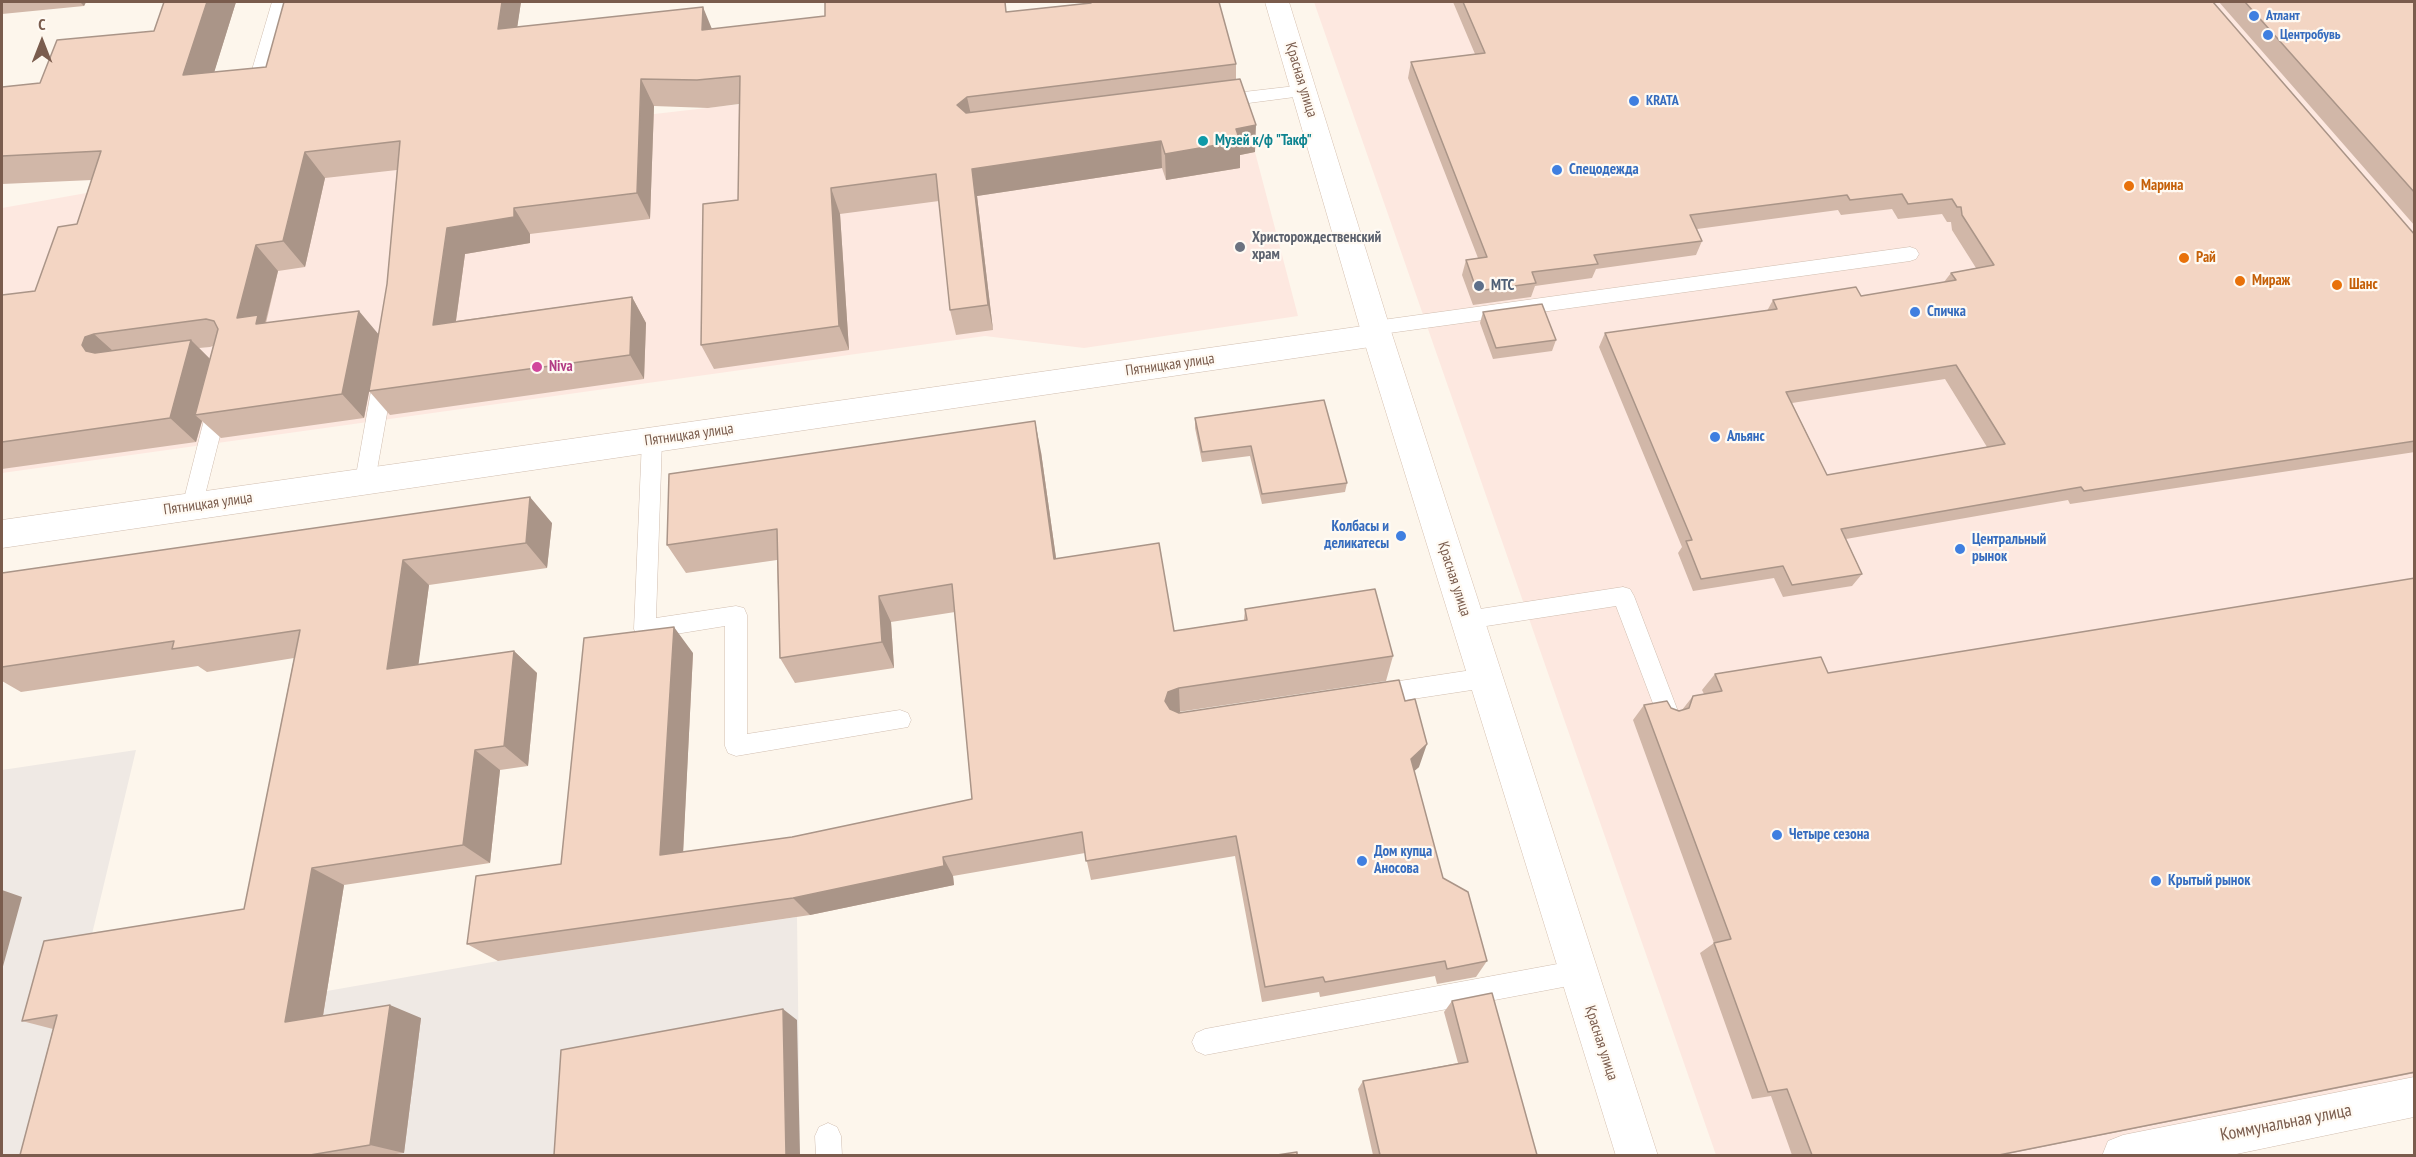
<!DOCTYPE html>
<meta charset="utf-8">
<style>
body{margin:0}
#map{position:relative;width:2416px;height:1157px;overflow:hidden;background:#fdf6ec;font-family:"PT Sans Narrow",sans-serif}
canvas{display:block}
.frame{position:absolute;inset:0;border:3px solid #7a5c4d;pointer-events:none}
.north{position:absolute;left:12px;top:12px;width:60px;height:60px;-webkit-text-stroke:4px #fffaf3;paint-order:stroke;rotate:0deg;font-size:16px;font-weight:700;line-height:24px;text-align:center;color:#7a5c4d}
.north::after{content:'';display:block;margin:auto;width:21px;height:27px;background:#7a5c4d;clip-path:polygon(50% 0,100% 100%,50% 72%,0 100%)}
</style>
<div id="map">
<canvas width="2416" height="1157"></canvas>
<div class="frame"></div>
<div class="north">С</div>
</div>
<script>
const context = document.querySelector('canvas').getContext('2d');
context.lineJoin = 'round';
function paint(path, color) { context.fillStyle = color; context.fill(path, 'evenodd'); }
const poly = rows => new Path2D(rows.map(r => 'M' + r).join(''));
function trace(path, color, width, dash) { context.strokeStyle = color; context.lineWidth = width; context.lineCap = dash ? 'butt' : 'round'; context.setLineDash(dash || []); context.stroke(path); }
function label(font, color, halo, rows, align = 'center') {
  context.font = font + ' "PT Sans Narrow",sans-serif'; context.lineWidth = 4.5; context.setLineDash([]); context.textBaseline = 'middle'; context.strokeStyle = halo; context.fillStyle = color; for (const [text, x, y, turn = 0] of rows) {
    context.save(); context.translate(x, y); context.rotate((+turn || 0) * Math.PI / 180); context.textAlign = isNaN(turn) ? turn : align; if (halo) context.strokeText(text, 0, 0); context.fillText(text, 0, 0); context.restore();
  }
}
const commercial = poly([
 [1314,2,2414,2,2414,1097,2118,1155,1716,1155],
 [750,103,977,196,1255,152,1298,316,1084,348,985,336,2,473,2,208,109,189,576,123]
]);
const industrial = poly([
 [136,750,87,955,327,991,498,961,797,917,800,1155,2,1156,2,770]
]);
const lane = poly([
 [272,2,288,2,265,80,257,86,249,80,272,2],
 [1304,85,1312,91,1310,95,1218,107,1210,101,1218,95,1304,85],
 [1910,247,1916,249,1919,254,1916,259,1910,261,1375,335,1368,333,1366,328,1368,323,1375,321,1910,247],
 [384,366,391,369,394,374,375,481,372,487,365,489,358,487,355,481,374,374,377,369,384,366],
 [218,396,225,399,228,404,202,507,199,513,192,516,185,513,182,507,208,404,211,399,218,396],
 [652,432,659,434,662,440,656,618,736,606,744,608,747,615,747,734,900,710,908,713,911,720,908,727,736,756,728,753,725,746,725,626,645,639,637,636,634,629,642,440,645,434,652,432],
 [1623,587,1630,589,1634,596,1679,714,1676,721,1668,724,1660,721,1657,714,1616,606,1467,629,1459,627,1456,620,1459,613,1467,611,1623,587],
 [1485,668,1493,671,1496,678,1493,685,1485,688,1373,705,1365,702,1362,695,1365,688,1373,685,1485,668],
 [1579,960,1588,963,1591,972,1588,981,1579,984,1205,1055,1196,1051,1192,1042,1196,1033,1205,1029,1579,960],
 [828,1123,837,1127,841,1136,842,1156,816,1156,815,1136,819,1127,828,1123]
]);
const street = poly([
 [1377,324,1387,327,1392,335,1387,343,1377,346,2,548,2,520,1377,324],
 [2414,1077,2414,1117,2227,1156,2102,1156,2108,1141,2123,1135,2414,1077]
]);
const secondary = poly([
 [1265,2,1289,2,1390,328,1658,1156,1616,1156,1360,328,1265,2]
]);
const wall = poly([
 [2,2,86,2,84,6,2,14],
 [164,2,236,2,214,72,266,67,284,2,521,2,517,27,712,29,1007,12,1088,3,1088,2,1219,2,1236,64,1236,80,1255,152,1240,155,1240,168,1166,180,1162,168,977,196,993,330,956,335,950,310,939,201,840,214,849,350,714,369,701,345,738,200,739,104,708,108,654,106,650,219,530,234,530,243,465,254,456,321,632,297,646,323,644,379,390,415,369,391,364,418,221,438,202,421,196,442,2,469,2,297,35,291,77,224,92,180,2,184,2,87,40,83,154,31],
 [397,170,387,284,379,335,266,323,278,271,305,267,325,178],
 [213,346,210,359,199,348,210,347],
 [1453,2,2213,2,2415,235,2415,452,2070,504,2068,500,1846,539,1862,574,1852,586,1783,597,1774,578,1693,591,1678,553,1682,547,1599,347,1605,333,1767,311,1773,300,1861,296,1944,282,1951,273,1976,268,1952,230,1951,222,1947,222,1942,214,1898,219,1892,209,1841,215,1838,210,1697,229,1702,241,1696,255,1596,269,1592,278,1535,286,1531,297,1473,305,1462,275,1466,260,1478,258,1408,78,1411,62,1475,54],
 [1945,379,1987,447,1827,475,1792,403],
 [2219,2,2415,2,2415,226],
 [1483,312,1556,340,1552,351,1493,359,1480,323],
 [1195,418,1347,483,1345,492,1262,504,1250,456,1202,462,1195,428],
 [1041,452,1056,558,1174,631,1244,620,1245,609,1393,656,1386,681,1178,712,1419,767,1414,771,1443,878,1487,961,1476,977,1437,984,1435,976,1320,997,1319,992,1262,1002,1235,856,1091,880,1085,853,953,876,954,885,810,915,498,961,467,944,561,864,693,653,683,852,792,837,972,799,955,612,891,622,894,668,795,683,780,658,777,560,686,573,667,545],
 [552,523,547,568,429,585,418,664,514,651,537,673,528,766,500,770,490,863,344,885,323,1016,421,1018,404,1153,388,1155,20,1155,53,1029,22,1021,244,909,294,658,207,672,198,666,21,692,2,681,2,573],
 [2415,578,2415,1073,2002,1155,1792,1155,1771,1096,1752,1099,1700,953,1714,943,1633,720,1644,705,1671,708,1679,711,1682,710,1693,696,1704,694,1702,690,1715,674,1828,673],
 [1452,1001,1537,1155,1373,1155,1358,1089,1363,1081,1458,1063,1444,1012]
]);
const shadedWall = poly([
 [80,2,86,2,84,6],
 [207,2,236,2,205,102,183,75],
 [502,2,521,2,513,56,498,29],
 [703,7,714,34,702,30],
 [641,79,654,106,650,219,637,193],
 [967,97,973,124,957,105],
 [1256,125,1255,152,1240,155,1240,168,1166,180,1165,154,1236,129],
 [1161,141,1162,168,977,196,993,330,988,305,972,169],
 [305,152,325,178,305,267,283,241],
 [831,188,840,214,849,350,839,326],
 [514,208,530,234,530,243,465,254,452,349,433,325,447,228],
 [256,245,278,271,265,323,282,340,237,318],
 [632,297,646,323,644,379,630,355],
 [359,311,380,336,364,418,342,394],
 [94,334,122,359,86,351,82,345,85,337],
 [191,340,216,365,195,415,202,421,196,442,170,418],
 [1035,421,1041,452,1060,586,1054,559],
 [530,497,552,523,547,568,526,543],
 [403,560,429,585,415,691,387,669],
 [879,596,891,622,894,668,882,642],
 [674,627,693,653,682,875,660,855],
 [514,651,537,673,528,766,504,746],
 [1179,688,1180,712,1170,716,1165,701,1168,692],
 [1427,744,1419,767,1403,781,1411,759],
 [475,750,500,770,490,863,463,845],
 [943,857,953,876,954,885,810,915,793,898],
 [312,868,344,885,320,1034,285,1022],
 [2,890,22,897,2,970],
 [390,1005,421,1018,404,1153,370,1145],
 [783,1009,797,1020,800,1155,786,1155]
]);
const building = poly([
 [164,2,207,2,183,75,266,67,284,2,502,2,498,29,703,7,702,30,825,16,825,2,1005,2,1006,12,1091,3,1091,2,1219,2,1236,64,967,97,957,105,966,113,1240,79,1256,125,1236,129,1240,141,1165,154,1161,141,972,169,988,305,950,310,936,174,831,188,839,326,701,345,703,204,738,200,740,76,697,80,641,79,637,193,514,208,514,217,447,228,433,325,632,297,630,355,369,391,387,284,400,141,305,152,283,241,256,245,237,318,258,315,256,324,359,311,342,394,195,415,218,329,214,321,206,319,94,334,85,337,82,345,86,351,95,353,191,340,170,418,2,442,2,295,35,291,58,227,77,224,101,151,2,156,2,87,40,83,57,40,154,31,164,2],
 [1463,2,2213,2,2415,235,2415,441,2084,491,2081,487,1841,529,1862,574,1792,585,1783,566,1701,579,1686,541,1692,540,1605,333,1777,309,1773,300,1856,287,1861,296,1956,280,1951,273,1994,265,1962,215,1961,207,1957,207,1952,199,1908,204,1902,194,1850,200,1847,195,1690,215,1702,241,1594,255,1598,264,1532,272,1536,283,1477,291,1466,260,1487,257,1411,62,1485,53,1463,2],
 [1956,365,2005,444,1827,475,1786,392,1956,365],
 [2245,2,2415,2,2415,193,2245,2],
 [1542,304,1556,340,1496,348,1483,312,1542,304],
 [1324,400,1347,483,1262,494,1251,446,1202,452,1195,418,1324,400],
 [1035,421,1054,559,1159,543,1174,631,1247,620,1245,609,1375,589,1393,656,1179,688,1168,692,1165,701,1170,709,1179,713,1399,680,1405,701,1415,699,1427,744,1411,759,1443,878,1468,892,1487,961,1447,969,1445,961,1325,982,1323,977,1265,987,1236,836,1086,861,1082,832,943,857,944,866,793,898,467,944,476,876,561,864,584,638,674,627,660,855,792,837,972,799,952,584,879,596,882,642,780,658,777,529,667,545,669,474,1035,421],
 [530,497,526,543,403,560,387,669,514,651,504,746,475,750,463,845,312,868,285,1022,390,1005,370,1145,310,1155,20,1155,57,1015,22,1021,44,941,244,909,300,630,172,649,174,641,2,667,2,573,530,497],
 [2415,578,2415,1072,1999,1155,1812,1155,1787,1089,1768,1092,1714,943,1731,939,1644,705,1667,701,1671,708,1679,711,1689,708,1693,696,1722,691,1715,674,1821,657,1828,673,2415,578],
 [1492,993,1537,1155,1380,1155,1363,1081,1468,1062,1452,1001,1492,993],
 [783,1009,786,1155,554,1155,561,1050,783,1009],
 [1297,1152,1297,1155,1277,1155,1297,1152]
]);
const markers = [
 [2254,16,6,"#3f7fe0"],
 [2268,35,6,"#3f7fe0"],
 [1634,101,6,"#3f7fe0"],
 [1203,141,6,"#0f9aa8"],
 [1557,170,6,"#3f7fe0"],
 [2129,186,6,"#e8710a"],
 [1240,247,6,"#6b7280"],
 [2184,258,6,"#e8710a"],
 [2240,281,6,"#e8710a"],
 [2337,285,6,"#e8710a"],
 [1479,286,6,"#5c6f8a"],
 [1915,312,6,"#3f7fe0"],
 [537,367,6,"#d1479c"],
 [1715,437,6,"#3f7fe0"],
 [1401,536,6,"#3f7fe0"],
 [1960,549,6,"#3f7fe0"],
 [1777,835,6,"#3f7fe0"],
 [1362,861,6,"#3f7fe0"],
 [2156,881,6,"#3f7fe0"]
];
const farShopnames = [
 ["Атлант",2266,16],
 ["Центробувь",2280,35],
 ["KRATA",1646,101]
];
const streetNames = [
 ["Красная улица",1301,80,73],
 ["Пятницкая улица",1170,365,-8],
 ["Пятницкая улица",689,435,-8],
 ["Пятницкая улица",208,504,-8],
 ["Красная улица",1454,579,72],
 ["Красная улица",1601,1043,72]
];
const cultureNames = [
 ["Музей к/ф \"Такф\"",1215,141]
];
const shopNames = [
 ["Спецодежда",1569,170],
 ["Спичка",1927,312],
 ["Альянс",1727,437],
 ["Колбасы и",1389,527,"right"],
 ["деликатесы",1389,544,"right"],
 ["Центральный",1972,540],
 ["рынок",1972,557],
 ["Четыре сезона",1789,835],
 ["Дом купца",1374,852],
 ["Аносова",1374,869],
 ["Крытый рынок",2168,881]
];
const foodNames = [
 ["Марина",2141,186],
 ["Рай",2196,258],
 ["Мираж",2252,281],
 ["Шанс",2349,285]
];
const worshipNames = [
 ["Христорождественский",1252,238],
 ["храм",1252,255]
];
const serviceNames = [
 ["МТС",1491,286]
];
const hotelNames = [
 ["Niva",549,367]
];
const nearStreetnames = [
 ["Коммунальная улица",2286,1123,-11]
];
paint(commercial, '#fde8e0');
paint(industrial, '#efe9e4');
trace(lane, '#d1beb0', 1);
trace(street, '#d1beb0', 1);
trace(secondary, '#d6c0b0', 1);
paint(lane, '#fff');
paint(street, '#fff');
paint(secondary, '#fff');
paint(wall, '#d1b7a8');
paint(shadedWall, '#aa9588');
paint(building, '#f3d5c3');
trace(building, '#aa9588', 1.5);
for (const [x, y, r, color] of markers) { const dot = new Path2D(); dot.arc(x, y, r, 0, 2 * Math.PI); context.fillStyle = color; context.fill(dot); trace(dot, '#fffaf3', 2); }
label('bold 14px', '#366cbe', '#fffaf3', farShopnames, 'left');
label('15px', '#7a5c4d', '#fffaf3', streetNames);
label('bold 15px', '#0d838f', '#fffaf3', cultureNames, 'left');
label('bold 15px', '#366cbe', '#fffaf3', shopNames, 'left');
label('bold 15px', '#c56008', '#fffaf3', foodNames, 'left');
label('bold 15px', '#5b616d', '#fffaf3', worshipNames, 'left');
label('bold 15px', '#4e5e75', '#fffaf3', serviceNames, 'left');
label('bold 15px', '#b23c85', '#fffaf3', hotelNames, 'left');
label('18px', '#7a5c4d', '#fffaf3', nearStreetnames);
</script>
